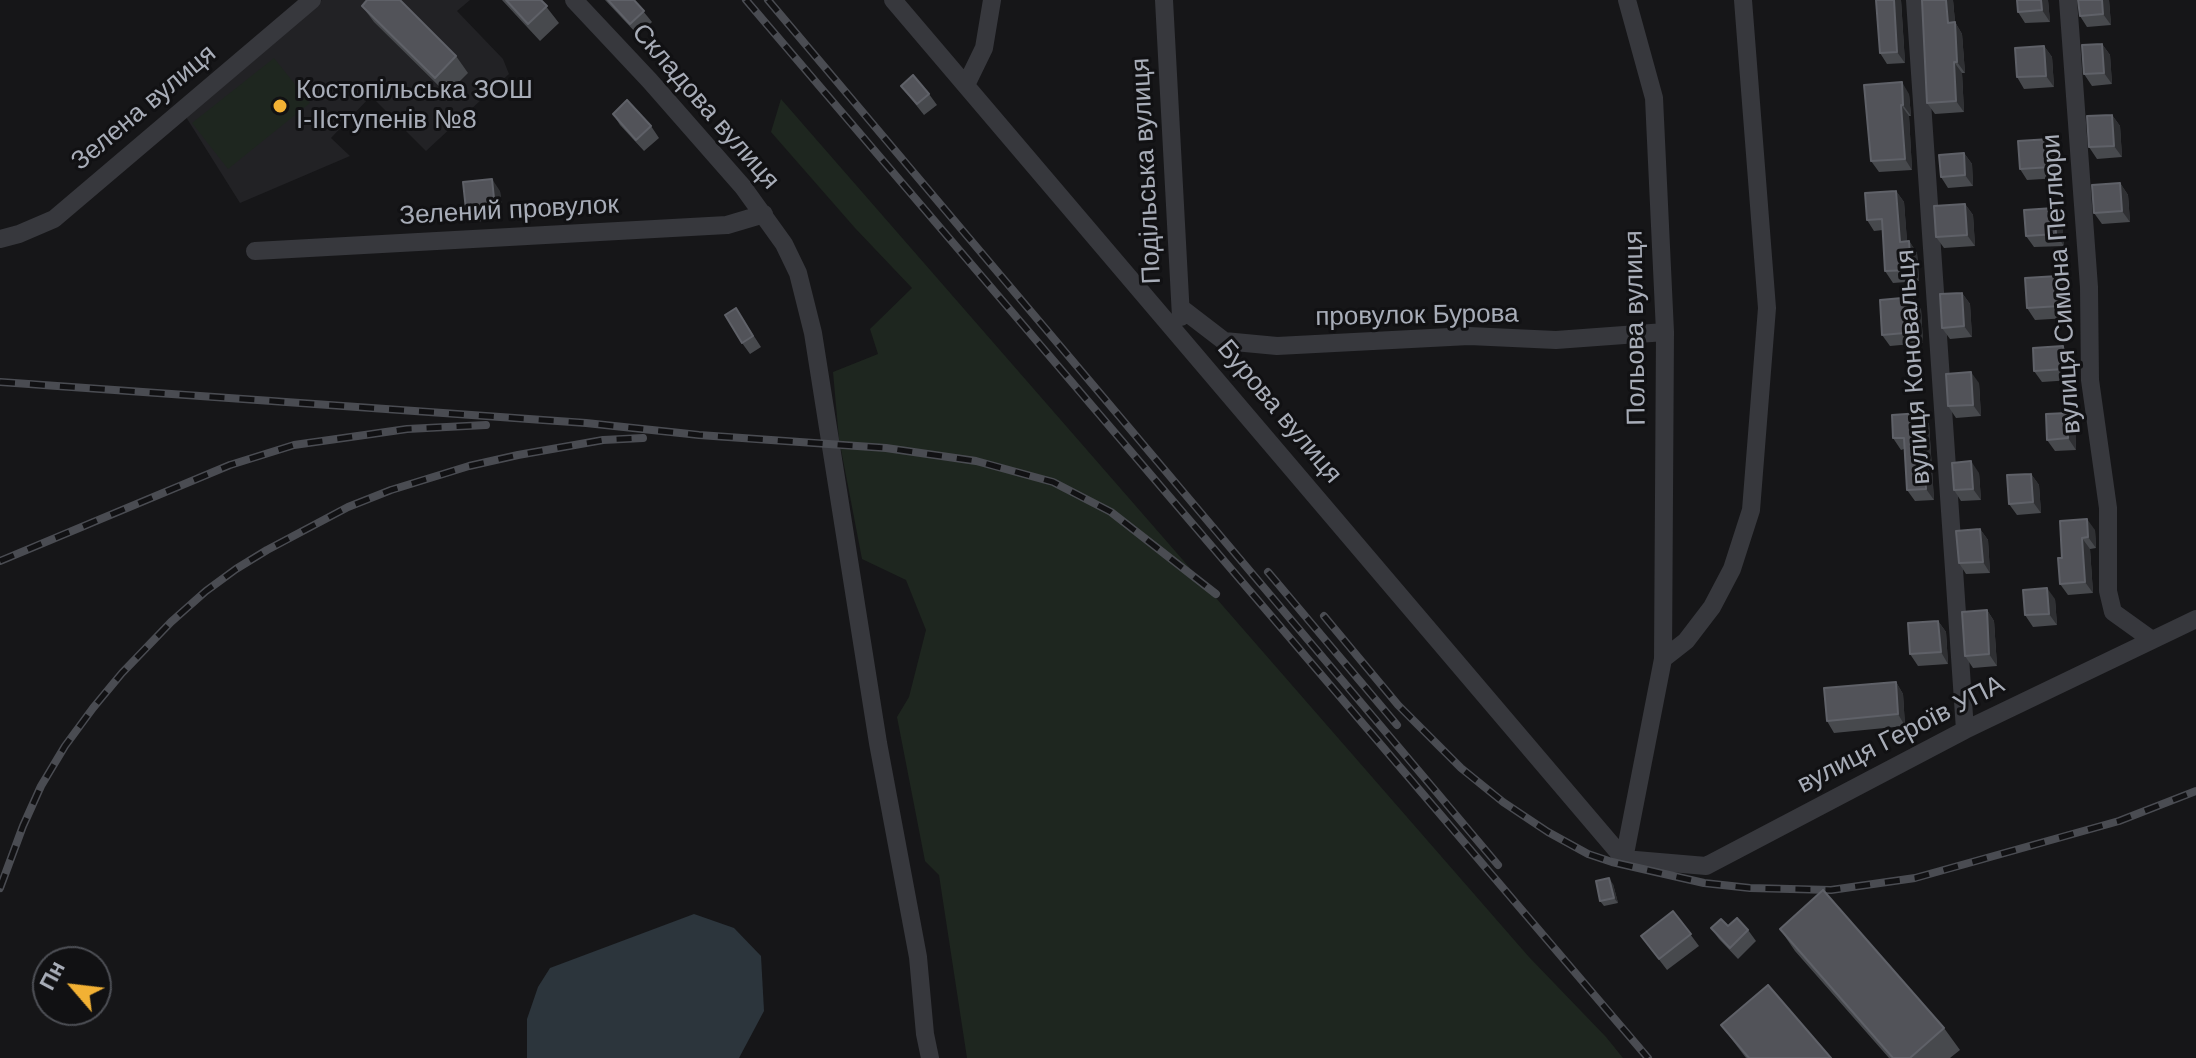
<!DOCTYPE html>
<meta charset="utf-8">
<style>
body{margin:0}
#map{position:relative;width:2196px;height:1058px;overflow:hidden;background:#161618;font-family:Arial,sans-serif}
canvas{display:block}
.north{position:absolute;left:32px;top:946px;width:80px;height:80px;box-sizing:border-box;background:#111113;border:2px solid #4d4f55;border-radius:50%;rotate:298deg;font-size:22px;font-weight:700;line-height:32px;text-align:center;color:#a8adb8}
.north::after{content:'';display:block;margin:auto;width:28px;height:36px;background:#f2b134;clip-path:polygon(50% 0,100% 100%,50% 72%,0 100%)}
</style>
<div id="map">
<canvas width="2196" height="1058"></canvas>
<div class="north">Пн</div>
</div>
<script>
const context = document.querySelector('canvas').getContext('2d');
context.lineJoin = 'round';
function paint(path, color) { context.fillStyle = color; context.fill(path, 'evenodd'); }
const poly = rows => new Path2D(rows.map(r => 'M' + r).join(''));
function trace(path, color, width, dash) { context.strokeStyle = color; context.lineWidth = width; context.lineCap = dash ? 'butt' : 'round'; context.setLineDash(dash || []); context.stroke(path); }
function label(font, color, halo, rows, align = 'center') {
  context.font = font + ' Arial,sans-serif'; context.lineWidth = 6; context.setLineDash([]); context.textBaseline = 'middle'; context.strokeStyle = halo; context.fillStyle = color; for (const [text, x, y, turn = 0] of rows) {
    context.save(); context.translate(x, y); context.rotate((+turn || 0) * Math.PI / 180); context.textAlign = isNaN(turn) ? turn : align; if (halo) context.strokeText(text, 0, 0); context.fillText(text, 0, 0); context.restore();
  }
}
const built = poly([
 [322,0,470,0,457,11,503,59,509,74,426,151,371,96,331,138,350,156,240,203,186,117]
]);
const green = poly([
 [274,58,310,103,228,169,192,123],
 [781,99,1529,957,1606,1037,1623,1058,967,1058,939,875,925,861,897,717,909,697,926,630,906,580,862,559,839,439,833,372,878,354,870,329,912,288,855,228,771,132]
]);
const water = poly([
 [694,914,734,928,761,956,764,1011,739,1058,527,1058,527,1019,538,987,550,968]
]);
const street = poly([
 [574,0,650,81,743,187,784,244,798,273,813,333,878,743,918,957,925,1034,930,1058],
 [893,0,1624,859],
 [1164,0,1181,317],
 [1915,0,1965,730],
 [2068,0,2089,287,2090,380,2108,508,2108,591,2113,612,2152,640],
 [966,85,984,48,992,0],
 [0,239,19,234,54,219,312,0],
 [255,251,727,225,764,214],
 [1181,308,1224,341,1277,346,1469,336,1556,340,1665,332],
 [1663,659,1686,641,1712,607,1732,569,1751,510,1767,308,1743,0],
 [1624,859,1663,659,1665,332,1654,98,1627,0],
 [1624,859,1706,866,1965,730,2196,619]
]);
const rail = poly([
 [746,0,1648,1058],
 [768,0,1498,865],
 [0,382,586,423,699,435,886,448,976,461,1053,482,1111,512,1216,594],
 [0,561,230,465,294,445,407,429,486,425],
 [1268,572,1397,725],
 [1324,616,1398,705,1461,768,1503,802,1548,832,1588,854,1612,862,1704,883,1750,888,1831,890,1915,878,2119,821,2196,791],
 [0,888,23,826,41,786,65,746,93,708,122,673,171,622,206,591,236,569,267,550,348,507,391,490,469,466,518,455,603,440,643,438]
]);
const wall = poly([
 [502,0,541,0,559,23,540,41],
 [605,0,634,0,652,22,638,35],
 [1876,0,1901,0,1905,63,1887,64,1880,53],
 [1922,0,1953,0,1955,22,1962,34,1965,73,1962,73,1964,112,1935,114,1927,103],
 [2048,0,2050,22,2025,23,2018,12],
 [2109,0,2111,25,2087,27,2080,16],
 [362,6,456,56,468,73,447,94,374,22],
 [2102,44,2110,55,2112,84,2092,86,2084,74],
 [2044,46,2052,57,2054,87,2024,89,2017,77],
 [1864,85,1909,94,1911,116,1909,116,1912,170,1879,172,1871,161],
 [901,86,929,94,937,105,924,115],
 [613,114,651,126,659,138,644,151,620,125],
 [2112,115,2120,126,2122,157,2097,159,2089,147],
 [2058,150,2059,178,2027,180,2020,169],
 [1964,153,1972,164,1973,186,1948,188,1941,177],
 [2120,183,2128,195,2130,222,2102,224,2094,213],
 [500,191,503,219,474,222,466,210],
 [1896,191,1904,202,1907,242,1909,241,1917,253,1919,281,1893,283,1885,271,1883,230,1874,231,1867,220],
 [1965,204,1973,215,1975,246,1944,248,1936,237],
 [2062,219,2064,246,2034,247,2026,236],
 [2058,276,2066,287,2068,318,2035,320,2027,308],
 [1962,293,1970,304,1972,337,1950,339,1942,328],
 [736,308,761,347,750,354,742,343],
 [1921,309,1923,343,1890,346,1882,335],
 [2063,346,2070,357,2072,380,2042,382,2034,371],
 [1979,383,1981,416,1956,418,1948,406],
 [1921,413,1929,424,1934,500,1915,501,1907,490,1904,449,1901,450,1893,438],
 [2067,413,2075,424,2076,450,2055,451,2047,440],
 [1979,473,1981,500,1961,501,1954,490],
 [2031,474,2039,485,2041,513,2017,515,2009,504],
 [2060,521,2095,530,2096,548,2090,549,2093,593,2068,595,2060,584,2062,558],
 [1980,529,1988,540,1990,573,1966,574,1959,563],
 [2055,599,2057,625,2033,627,2025,615],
 [1987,610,1994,621,1997,666,1973,668,1965,656],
 [1938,621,1946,632,1948,664,1918,666,1910,654],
 [1896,682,1903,694,1905,726,1834,733,1827,721],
 [1613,884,1618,903,1604,906,1600,901],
 [1673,911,1699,946,1667,970,1641,936],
 [1728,926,1748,930,1756,941,1738,959,1719,939,1711,928],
 [1780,929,1944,1028,1960,1050,1950,1058,1889,1058,1795,951],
 [1721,1025,1831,1058,1746,1058]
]);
const shadedWall = poly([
 [1894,0,1901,0,1905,63,1897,52],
 [1946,0,1953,0,1955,22,1962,34,1965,73,1957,62,1948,23],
 [2041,0,2048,0,2050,22,2042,10],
 [2102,0,2109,0,2111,25,2103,14],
 [2102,44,2110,55,2112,84,2104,73],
 [2044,46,2052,57,2054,87,2046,76],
 [1954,62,1962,73,1964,112,1956,101],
 [1902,82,1909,94,1911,116,1903,105],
 [1901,105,1909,116,1912,170,1905,159],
 [2112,115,2120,126,2122,157,2114,146],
 [2050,139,2058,150,2059,178,2051,167],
 [1964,153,1972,164,1973,186,1965,175],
 [492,179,500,191,503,219,495,208],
 [2120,183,2128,195,2130,222,2122,211],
 [1896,191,1904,202,1908,253,1900,242],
 [1965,204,1973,215,1975,246,1967,235],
 [2054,208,2062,219,2064,246,2056,234],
 [1909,241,1917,253,1919,281,1911,270],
 [2058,276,2066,287,2068,318,2060,306],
 [1962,293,1970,304,1972,337,1964,326],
 [1913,297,1921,309,1923,343,1916,332],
 [2063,346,2070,357,2072,380,2064,369],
 [1971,372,1979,383,1981,416,1973,405],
 [1921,413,1929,424,1934,500,1926,489],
 [2067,413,2075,424,2076,450,2068,438],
 [1971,461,1979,473,1981,500,1973,489],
 [2031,474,2039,485,2041,513,2033,502],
 [2087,519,2095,530,2096,548,2088,537],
 [1980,529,1988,540,1990,573,1983,562],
 [2082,538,2090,549,2093,593,2085,582],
 [2047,588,2055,599,2057,625,2049,614],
 [1987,610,1994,621,1997,666,1989,654],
 [1938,621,1946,632,1948,664,1941,652],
 [1896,682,1903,694,1905,726,1898,714],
 [1609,878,1613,884,1618,903,1614,898]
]);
const building = poly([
 [367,0,400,0,456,56,435,78,362,6,367,0],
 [506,0,541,0,547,6,528,24,506,0],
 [608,0,634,0,644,11,630,24,608,0],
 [1876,0,1894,0,1897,52,1880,53,1876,0],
 [1922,0,1946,0,1948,23,1955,22,1957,62,1954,62,1956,101,1927,103,1922,0],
 [2017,0,2041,0,2042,10,2018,12,2017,0],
 [2078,0,2102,0,2103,14,2080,16,2078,0],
 [2102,44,2104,73,2084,74,2082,45,2102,44],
 [2044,46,2046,76,2017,77,2015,48,2044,46],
 [913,75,929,94,917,104,901,86,913,75],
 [1902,82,1903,105,1901,105,1905,159,1871,161,1864,85,1902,82],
 [627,100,651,126,636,140,613,114,627,100],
 [2112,115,2114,146,2089,147,2087,116,2112,115],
 [2050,139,2051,167,2020,169,2018,141,2050,139],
 [1964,153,1965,175,1941,177,1939,155,1964,153],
 [492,179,495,208,466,210,463,182,492,179],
 [2120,183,2122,211,2094,213,2092,185,2120,183],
 [1896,191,1900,242,1909,241,1911,270,1885,271,1882,219,1867,220,1865,193,1896,191],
 [1965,204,1967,235,1936,237,1934,206,1965,204],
 [2054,208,2056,234,2026,236,2024,210,2054,208],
 [2058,276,2060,306,2027,308,2025,278,2058,276],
 [1962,293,1964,326,1942,328,1940,294,1962,293],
 [1913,297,1916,332,1882,335,1880,300,1913,297],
 [736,308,753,336,742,343,725,315,736,308],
 [2063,346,2064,369,2034,371,2033,348,2063,346],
 [1971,372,1973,405,1948,406,1946,374,1971,372],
 [1921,413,1926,489,1907,490,1904,438,1893,438,1892,415,1921,413],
 [2067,413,2068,438,2047,440,2046,414,2067,413],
 [1971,461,1973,489,1954,490,1952,463,1971,461],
 [2031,474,2033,502,2009,504,2007,475,2031,474],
 [2087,519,2088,537,2082,538,2085,582,2060,584,2058,558,2062,558,2060,521,2087,519],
 [1980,529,1983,562,1959,563,1956,531,1980,529],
 [2047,588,2049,614,2025,615,2023,590,2047,588],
 [1987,610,1989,654,1965,656,1962,612,1987,610],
 [1938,621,1941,652,1910,654,1908,623,1938,621],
 [1896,682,1898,714,1827,721,1824,688,1896,682],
 [1609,878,1614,898,1600,901,1596,881,1609,878],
 [1823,890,1944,1028,1910,1058,1893,1058,1780,929,1823,890],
 [1673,911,1691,934,1659,959,1641,936,1673,911],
 [1737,918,1748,930,1730,948,1711,928,1721,919,1728,926,1737,918],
 [1768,985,1831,1058,1749,1058,1721,1025,1768,985]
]);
const markers = [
 [280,106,8,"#f2b134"]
];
const poiNames = [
 ["Костопільська ЗОШ",296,91],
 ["І-ІІступенів №8",296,121]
];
const streetNames = [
 ["Складова вулиця",705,107,49],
 ["Зелена вулиця",144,108,-40],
 ["Подільська вулиця",1147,171,-93],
 ["Зелений провулок",509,211,-3],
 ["вулиця Симона Петлюри",2062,284,-94],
 ["провулок Бурова",1417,316,-1],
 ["Польова вулиця",1636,328,-91],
 ["вулиця Коновальця",1914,367,-94],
 ["Бурова вулиця",1279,412,50],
 ["вулиця Героїв УПА",1901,735,-27]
];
paint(built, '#222225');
paint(green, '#1e261f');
paint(water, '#2c353c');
trace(street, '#37383d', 18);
trace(rail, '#4a4c52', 8);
trace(rail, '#111113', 5, [15]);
paint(wall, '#47494d');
paint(shadedWall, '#2f3033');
paint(building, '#525359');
trace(building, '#5f6168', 2);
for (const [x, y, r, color] of markers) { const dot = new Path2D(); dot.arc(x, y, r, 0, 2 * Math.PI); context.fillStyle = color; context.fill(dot); trace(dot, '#111113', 3); }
label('26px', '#a8adb8', '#111113', poiNames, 'left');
label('26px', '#a8adb8', '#111113', streetNames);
</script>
